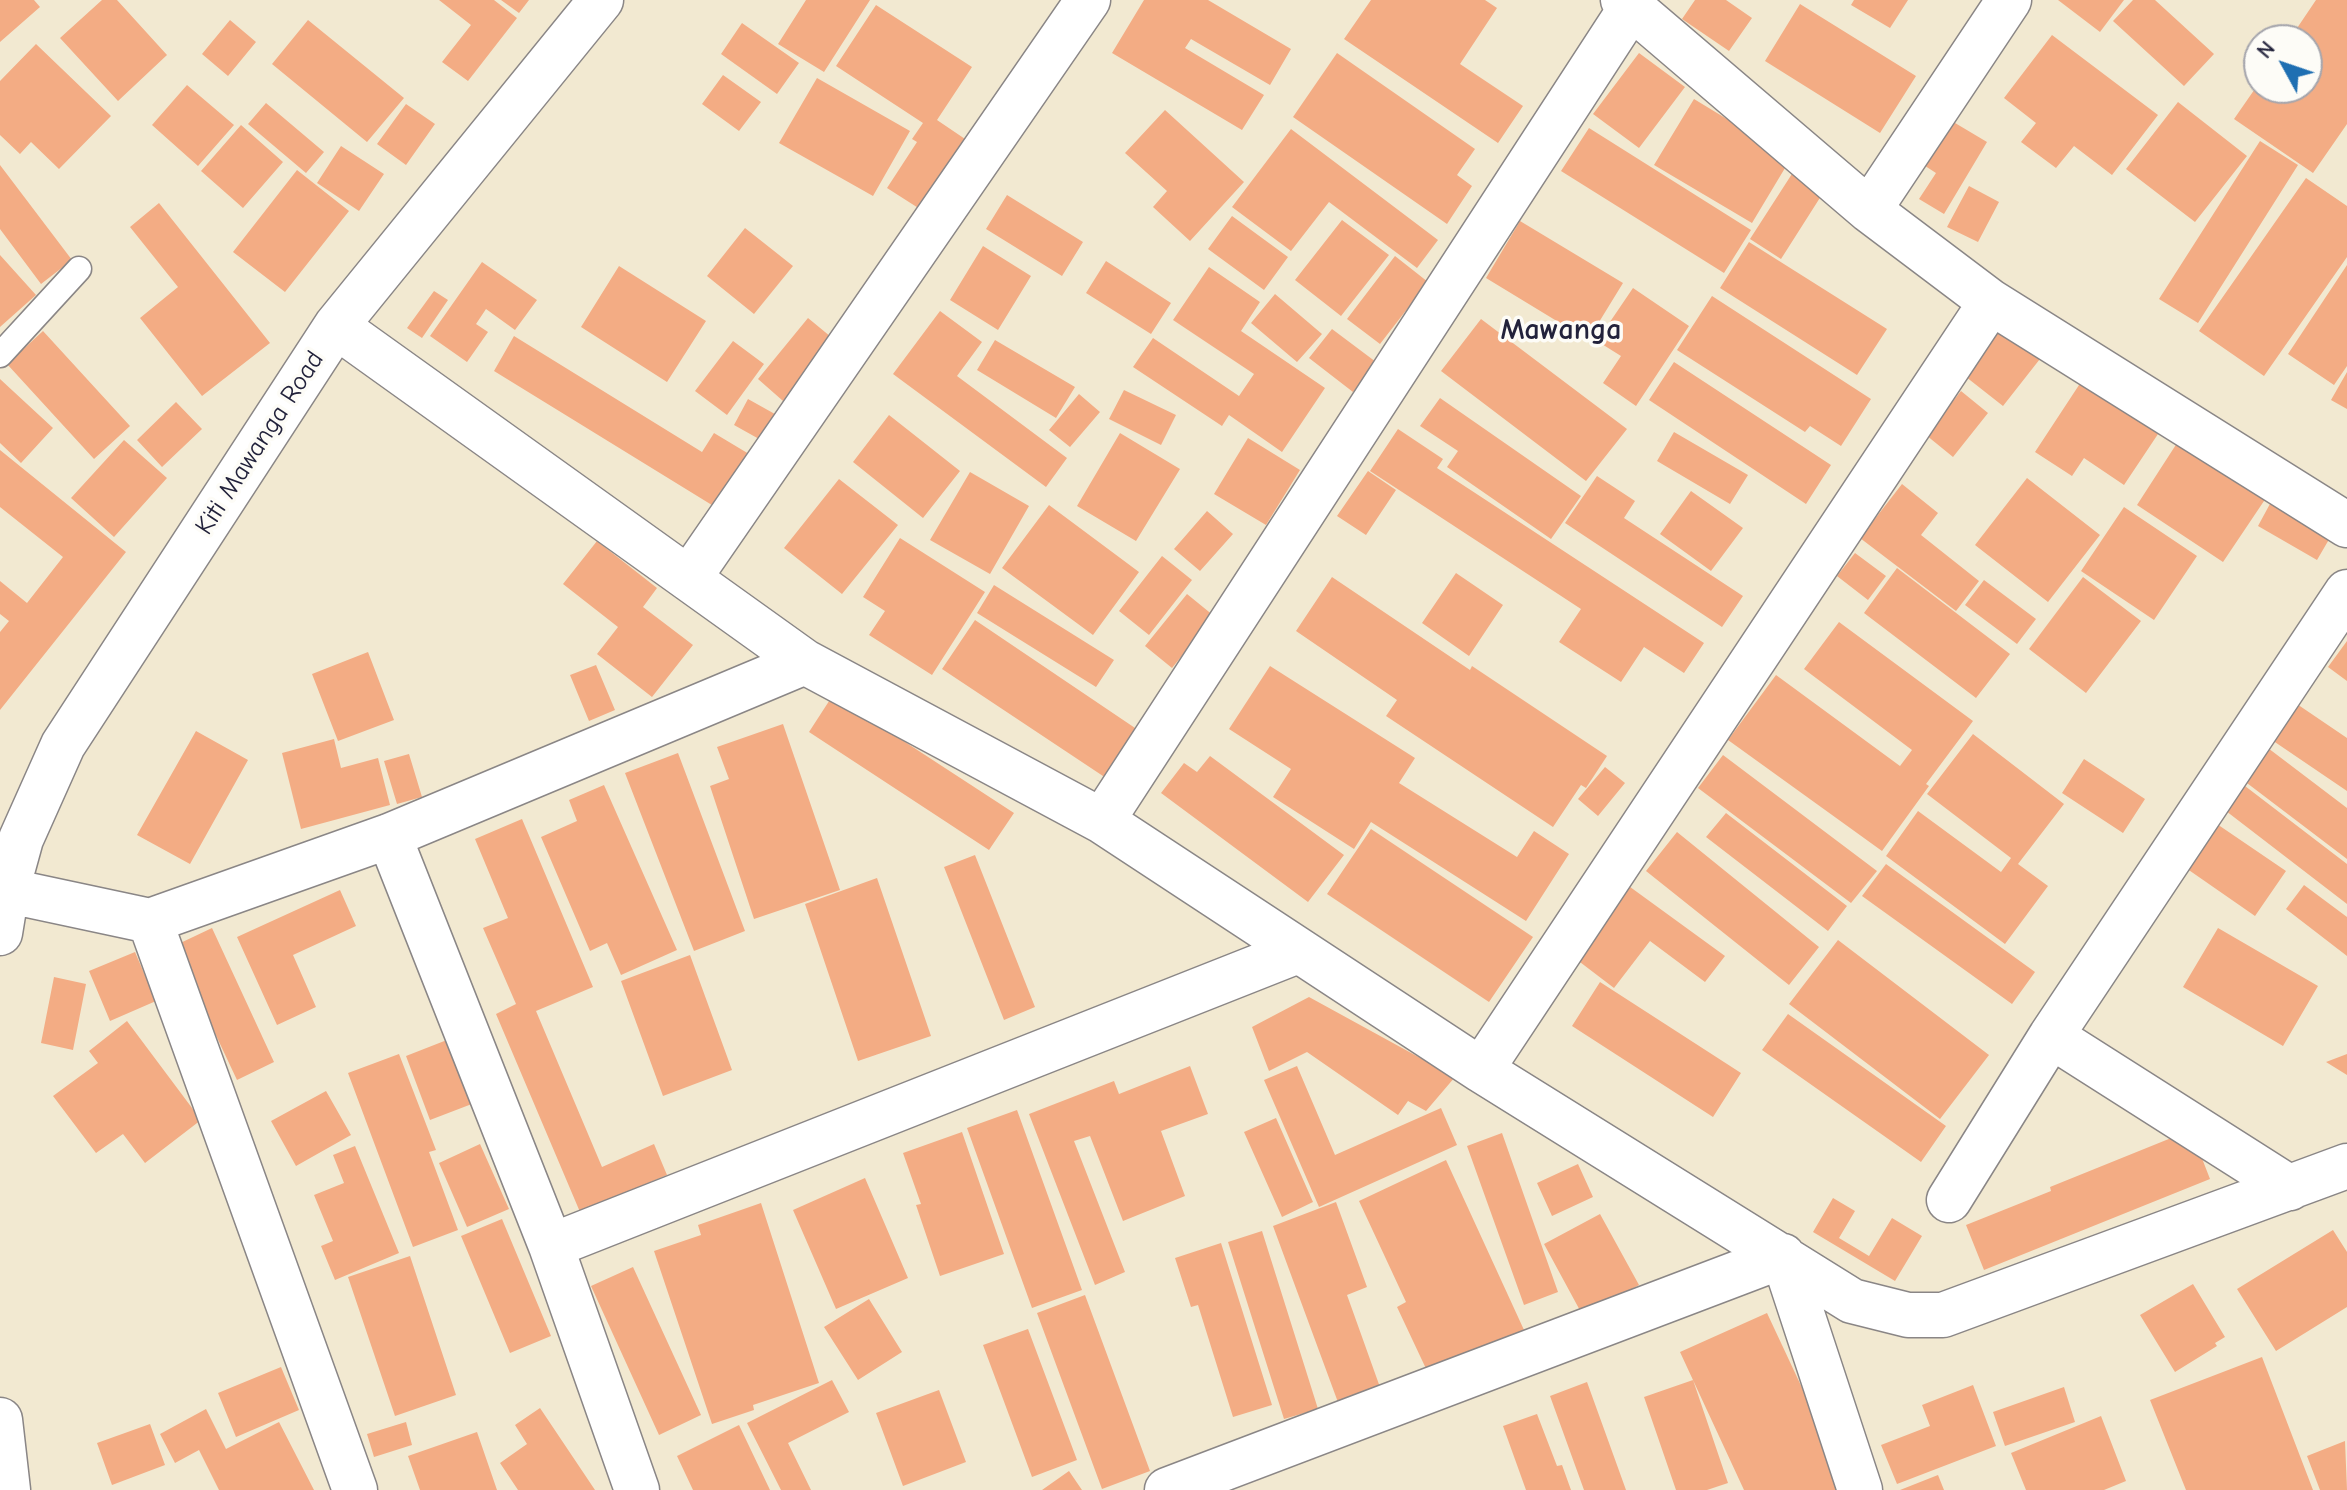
<!DOCTYPE html>
<style>
body{margin:0}
#map{position:relative;width:2347px;height:1490px;overflow:hidden;background:#f2e9d1;font-family:"Comic Neue",sans-serif}
canvas{display:block}
.north{position:absolute;left:2243px;top:24px;width:80px;height:80px;box-sizing:border-box;background:#fdfcf7;border:2px solid #a5a5ac;border-radius:50%;rotate:310deg;font-size:22px;font-weight:700;line-height:32px;text-align:center;color:#22223b}
.north::after{content:'';display:block;margin:auto;width:28px;height:36px;background:#1f6fb2;clip-path:polygon(50% 0,100% 100%,50% 72%,0 100%)}
</style>
<div id="map">
<canvas width="2347" height="1490"></canvas>
<div class="north">N</div>
</div>
<script>
const context = document.querySelector('canvas').getContext('2d');
context.lineJoin = 'round';
function paint(path, color) { context.fillStyle = color; context.fill(path, 'evenodd'); }
const poly = rows => new Path2D(rows.map(r => 'M' + r).join(''));
function trace(path, color, width, dash) { context.strokeStyle = color; context.lineWidth = width; context.lineCap = dash ? 'butt' : 'round'; context.setLineDash(dash || []); context.stroke(path); }
function label(font, color, halo, rows, align = 'center') {
  context.font = font + ' "Comic Neue",sans-serif'; context.lineWidth = 7; context.setLineDash([]); context.textBaseline = 'middle'; context.strokeStyle = halo; context.fillStyle = color; for (const [text, x, y, turn = 0] of rows) {
    context.save(); context.translate(x, y); context.rotate((+turn || 0) * Math.PI / 180); context.textAlign = isNaN(turn) ? turn : align; if (halo) context.strokeText(text, 0, 0); context.fillText(text, 0, 0); context.restore();
  }
}
const building = poly([
 [0,0,34,0,40,7,0,42],
 [102,0,117,0,167,55,118,101,60,38],
 [439,0,494,0,517,18,468,81,442,62,471,25],
 [501,0,529,0,519,13],
 [806,0,870,0,824,72,778,44],
 [1144,0,1208,0,1291,49,1270,85,1191,39,1185,48,1264,95,1242,130,1112,53],
 [1371,0,1485,0,1497,8,1460,64,1523,106,1498,143,1344,39],
 [1695,0,1726,0,1752,18,1729,51,1682,19],
 [1854,0,1908,0,1890,28,1851,5],
 [2058,0,2124,0,2100,32],
 [2133,0,2155,0,2214,54,2184,86,2113,21],
 [2316,0,2347,0,2347,124,2313,173,2234,119,2259,83,2259,88,2307,88,2307,40,2289,40],
 [1800,4,1916,76,1880,133,1765,61],
 [876,5,972,67,937,120,968,141,923,211,887,188,917,142,912,139,923,123,836,66],
 [230,20,256,42,228,76,202,54],
 [308,20,404,98,367,142,272,64],
 [742,23,799,63,777,94,721,54],
 [2052,35,2158,115,2112,175,2074,146,2056,168,2021,142,2036,123,2004,98],
 [36,44,111,116,59,169,31,142,20,154,0,135,0,81],
 [1337,53,1475,149,1457,175,1472,186,1447,224,1293,117],
 [1639,53,1685,87,1639,148,1593,114],
 [723,75,761,102,739,131,702,104],
 [817,78,910,131,873,196,779,143],
 [187,85,234,125,198,166,152,125],
 [1694,99,1791,158,1752,223,1654,165],
 [2178,102,2247,156,2195,222,2126,169],
 [266,103,324,152,306,173,248,124],
 [406,104,435,124,406,165,377,144],
 [1165,110,1244,182,1190,241,1153,207,1167,191,1125,153],
 [1945,117,1987,142,1944,214,1919,199,1936,173,1919,162],
 [241,125,283,162,243,208,201,171],
 [1589,128,1751,230,1724,273,1561,171],
 [1291,129,1438,240,1417,268,1329,202,1291,251,1232,207],
 [2260,141,2298,165,2198,323,2159,299],
 [341,146,384,174,359,211,317,183],
 [1799,163,1830,182,1781,259,1750,239],
 [0,165,72,260,41,284,0,229],
 [297,170,349,211,285,292,233,252],
 [2306,178,2347,206,2347,257,2264,376,2199,331],
 [1969,186,1999,202,1978,242,1947,227],
 [1007,195,1083,242,1062,276,986,229],
 [159,203,270,343,202,396,140,318,178,287,130,227],
 [1232,216,1288,257,1264,290,1208,249],
 [1342,220,1389,255,1341,316,1295,280],
 [1520,221,1623,283,1588,340,1486,278],
 [745,228,793,266,754,314,707,276],
 [1749,242,1887,329,1857,375,1720,288],
 [983,246,1031,276,998,330,950,300],
 [0,255,36,295,0,327],
 [1395,256,1428,282,1380,344,1347,319],
 [1106,261,1171,303,1151,334,1086,293],
 [482,262,537,300,515,330,486,309,476,324,488,332,467,362,430,336],
 [2347,265,2347,366,2334,385,2288,354],
 [619,266,706,321,667,382,581,327],
 [1209,267,1260,302,1241,331,1325,388,1282,452,1229,415,1222,426,1133,367,1153,338,1239,396,1254,374,1173,320],
 [1633,288,1689,326,1636,406,1603,383,1621,356,1597,341],
 [434,291,448,300,422,338,407,328],
 [1275,294,1322,334,1297,362,1251,323],
 [1712,296,1871,399,1841,446,1810,426,1805,432,1677,350],
 [940,311,982,342,957,376,1067,458,1046,487,893,374],
 [808,318,842,346,791,408,758,379],
 [2006,318,2047,350,2003,406,1961,373],
 [1481,319,1627,429,1586,481,1441,371],
 [1332,329,1376,362,1353,392,1309,358],
 [43,331,130,426,94,459,7,364],
 [514,336,702,452,714,433,754,457,720,510,494,371],
 [995,340,1075,387,1056,418,977,370],
 [733,341,764,364,727,415,695,391],
 [1674,362,1831,465,1806,504,1649,400],
 [2347,372,2347,409,2331,400],
 [0,379,53,428,21,463,0,443],
 [2081,382,2158,434,2124,485,2084,458,2072,476,2035,452],
 [1124,390,1176,415,1161,445,1109,419],
 [1961,391,1988,413,1953,457,1926,435],
 [1079,394,1100,412,1070,447,1049,430],
 [1440,398,1581,496,1551,539,1447,467,1458,451,1420,426],
 [748,399,782,418,768,444,734,425],
 [176,402,202,429,162,467,137,440],
 [889,415,960,471,923,518,853,462],
 [1398,429,1443,459,1437,468,1704,643,1684,673,1644,647,1621,682,1559,642,1581,609,1370,471],
 [1674,432,1748,475,1730,504,1657,461],
 [1120,433,1180,469,1136,541,1077,506],
 [1248,438,1300,470,1266,525,1214,494],
 [124,440,167,478,114,537,71,498],
 [2179,440,2266,498,2223,562,2137,505],
 [0,450,126,552,0,710,0,632,9,621,0,614,0,581,27,603,63,557,0,507],
 [1368,471,1396,490,1366,535,1337,516],
 [970,472,1029,506,990,574,930,540],
 [1597,476,1635,501,1624,518,1743,596,1722,627,1565,523],
 [2027,478,2100,535,2048,602,1975,545],
 [839,479,898,525,842,594,784,548],
 [1902,484,1938,513,1921,535,1979,581,1956,611,1860,538],
 [1691,491,1743,528,1711,571,1660,534],
 [2271,502,2331,536,2317,560,2258,526],
 [1049,505,1139,572,1093,635,1002,568],
 [2124,507,2197,556,2154,620,2081,571],
 [1207,511,1233,534,1200,571,1174,549],
 [900,538,985,592,932,675,869,635,885,611,863,597],
 [597,541,657,588,643,607,693,645,652,697,597,654,618,627,563,584],
 [1855,553,1886,576,1868,600,1837,576],
 [1162,556,1192,580,1149,635,1119,611],
 [1897,568,2010,654,1976,698,1864,613],
 [1456,573,1503,605,1469,656,1422,623],
 [1332,577,1470,670,1472,666,1607,756,1586,788,1581,785,1553,827,1386,716,1397,700,1296,631],
 [2083,577,2141,621,2086,693,2029,649],
 [1984,580,2036,619,2017,644,1965,605],
 [994,585,1114,660,1096,687,977,613],
 [1187,594,1214,616,1172,668,1145,646],
 [975,620,1138,730,1106,778,942,669],
 [1839,622,1973,721,1926,784,1929,786,1882,851,1728,740,1776,675,1900,766,1912,750,1804,669],
 [2347,641,2347,681,2328,667],
 [368,652,394,720,338,741,312,674],
 [596,665,615,710,589,721,570,675],
 [1270,666,1415,758,1399,783,1517,857,1534,831,1569,854,1526,921,1371,822,1354,849,1273,797,1291,769,1229,729],
 [833,695,1014,813,989,850,809,732],
 [2291,700,2347,738,2347,791,2266,736],
 [783,724,840,890,754,919,710,786,729,779,717,747],
 [196,731,248,760,190,864,137,835],
 [1973,734,2064,804,2018,864,2048,886,2005,944,1886,856,1918,811,2001,872,2011,858,1927,794],
 [334,739,341,768,378,758,390,805,301,829,282,753],
 [2264,745,2347,808,2347,859,2239,777],
 [678,753,745,931,694,951,625,773],
 [409,754,422,797,397,804,384,761],
 [1723,755,1877,871,1851,903,1698,788],
 [1210,756,1344,855,1308,902,1161,793,1184,763,1197,772],
 [2084,759,2145,799,2123,833,2062,793],
 [1605,767,1625,783,1598,816,1578,799],
 [604,785,677,950,621,975,607,943,590,951,541,837,577,821,569,800],
 [2245,786,2347,864,2347,904,2226,811],
 [1726,813,1847,906,1828,931,1706,837],
 [522,819,593,987,536,1011,602,1167,654,1144,667,1175,580,1212,496,1014,516,1004,483,928,508,918,475,839],
 [2214,822,2286,871,2255,916,2183,866],
 [1371,829,1533,937,1489,1002,1327,894],
 [1677,832,1819,947,1789,985,1646,871],
 [975,855,1035,1007,1004,1020,944,867],
 [1886,864,2035,972,2012,1004,1862,896],
 [877,878,931,1036,858,1061,805,904],
 [1626,884,1725,956,1705,982,1650,941,1614,988,1572,956],
 [2304,885,2347,917,2347,956,2286,909],
 [340,890,356,926,293,955,316,1007,277,1025,237,937],
 [212,928,274,1062,237,1080,174,946],
 [2218,928,2318,986,2283,1046,2183,987],
 [1838,940,1989,1055,1940,1119,1789,1004],
 [135,952,156,1001,110,1021,89,971],
 [690,955,732,1070,663,1096,621,981],
 [54,977,86,984,73,1050,41,1043],
 [1600,982,1741,1073,1713,1117,1572,1026],
 [1309,997,1455,1077,1426,1111,1408,1101,1398,1115,1307,1052,1269,1071,1252,1027],
 [1788,1014,1946,1126,1921,1162,1762,1050],
 [127,1021,201,1120,145,1163,123,1134,96,1153,53,1096,98,1063,89,1051],
 [452,1038,477,1102,430,1120,406,1056],
 [399,1054,436,1150,429,1152,458,1230,413,1247,348,1073],
 [2347,1054,2347,1075,2326,1062],
 [1190,1066,1208,1114,1161,1131,1185,1196,1123,1221,1090,1136,1074,1141,1125,1272,1095,1285,1029,1114,1114,1081,1119,1094],
 [1297,1066,1335,1155,1441,1108,1457,1145,1319,1207,1264,1080],
 [326,1091,351,1135,296,1166,271,1121],
 [1017,1110,1082,1290,1032,1308,967,1128],
 [1276,1118,1313,1202,1282,1217,1244,1132],
 [2191,1130,2210,1179,1984,1270,1966,1225,2051,1191,2050,1187],
 [962,1132,1004,1254,940,1276,916,1205,921,1204,903,1153],
 [1502,1133,1558,1292,1524,1305,1467,1146],
 [480,1144,509,1209,467,1227,439,1163],
 [355,1146,399,1253,335,1280,321,1246,333,1241,314,1195,344,1183,333,1155],
 [1446,1160,1524,1330,1429,1375,1397,1307,1406,1302,1359,1201],
 [1578,1164,1593,1197,1552,1216,1537,1183],
 [865,1178,908,1278,836,1309,793,1210],
 [1833,1198,1855,1211,1839,1238,1869,1256,1892,1218,1922,1236,1895,1281,1813,1232],
 [1336,1202,1367,1287,1347,1295,1381,1390,1339,1405,1273,1226],
 [761,1203,819,1383,753,1405,754,1410,712,1424,654,1251,701,1235,698,1225],
 [1600,1214,1639,1285,1583,1316,1544,1244],
 [502,1219,551,1336,510,1353,461,1236],
 [2333,1230,2347,1252,2347,1307,2276,1351,2237,1289],
 [1262,1231,1318,1409,1284,1419,1228,1242],
 [1221,1243,1272,1405,1233,1417,1198,1305,1191,1307,1175,1258],
 [410,1256,456,1395,395,1416,348,1277],
 [633,1267,701,1415,659,1435,591,1286],
 [2193,1284,2225,1337,2215,1343,2217,1346,2175,1372,2140,1315],
 [1085,1295,1150,1471,1102,1489,1037,1313],
 [869,1299,902,1352,858,1380,824,1327],
 [1767,1313,1848,1486,1840,1490,1744,1490,1680,1352],
 [1028,1329,1077,1460,1032,1477,983,1345],
 [2262,1357,2313,1490,2186,1490,2150,1400],
 [281,1367,299,1410,236,1437,218,1393],
 [832,1380,849,1412,788,1443,811,1490,781,1490,747,1423],
 [1693,1380,1728,1483,1707,1490,1676,1490,1644,1397],
 [1587,1382,1626,1490,1584,1490,1550,1396],
 [1973,1385,1996,1446,1897,1484,1881,1445,1930,1426,1922,1405],
 [2064,1387,2075,1422,2005,1446,1993,1412],
 [939,1390,966,1462,903,1486,876,1413],
 [540,1408,595,1490,518,1490,500,1463,527,1444,515,1425],
 [206,1409,226,1449,279,1422,314,1490,219,1490,199,1450,175,1463,160,1434],
 [1537,1414,1557,1466,1562,1465,1571,1490,1526,1490,1503,1426],
 [2101,1416,2126,1481,2104,1490,2026,1490,2011,1453],
 [406,1422,412,1445,374,1457,367,1434],
 [150,1424,165,1465,112,1485,97,1443],
 [739,1425,770,1490,693,1490,677,1456],
 [477,1432,497,1490,420,1490,408,1456],
 [2345,1441,2347,1490,2320,1490,2307,1456],
 [1069,1471,1082,1490,1042,1490],
 [1938,1475,1944,1490,1900,1490]
]);
const service = poly([
 [0,355,79,269]
]);
const minor = poly([
 [1623,0,1869,210,1991,302,2347,525],
 [1869,210,2009,0],
 [336,326,805,662,1102,821,1481,1070,1852,1301,1908,1315,1943,1315,2347,1166],
 [689,578,1088,0],
 [1102,821,1632,6],
 [389,836,551,1246,637,1490],
 [0,889,150,921],
 [0,933,7,890,21,839,63,745,336,326,601,0],
 [2051,1036,2290,1188],
 [1481,1070,1991,302],
 [1949,1200,2051,1036,2347,592],
 [551,1246,1298,951],
 [0,1420,8,1490],
 [355,1490,150,921,389,836,805,662],
 [1167,1490,1783,1256,1860,1490]
]);
const streetNames = [
 ["Kiti Mawanga Road",260,443,-57]
];
const quarterNames = [
 ["Mawanga",1561,331]
];
paint(building, '#f3ac84');
trace(service, '#8a8686', 27);
trace(minor, '#8a8686', 47);
trace(service, '#fff', 24);
trace(minor, '#fff', 44);
label('26px', '#22223b', '#fdfcf7', streetNames);
label('bold 30px', '#22223b', '#fdfcf7', quarterNames);
</script>
